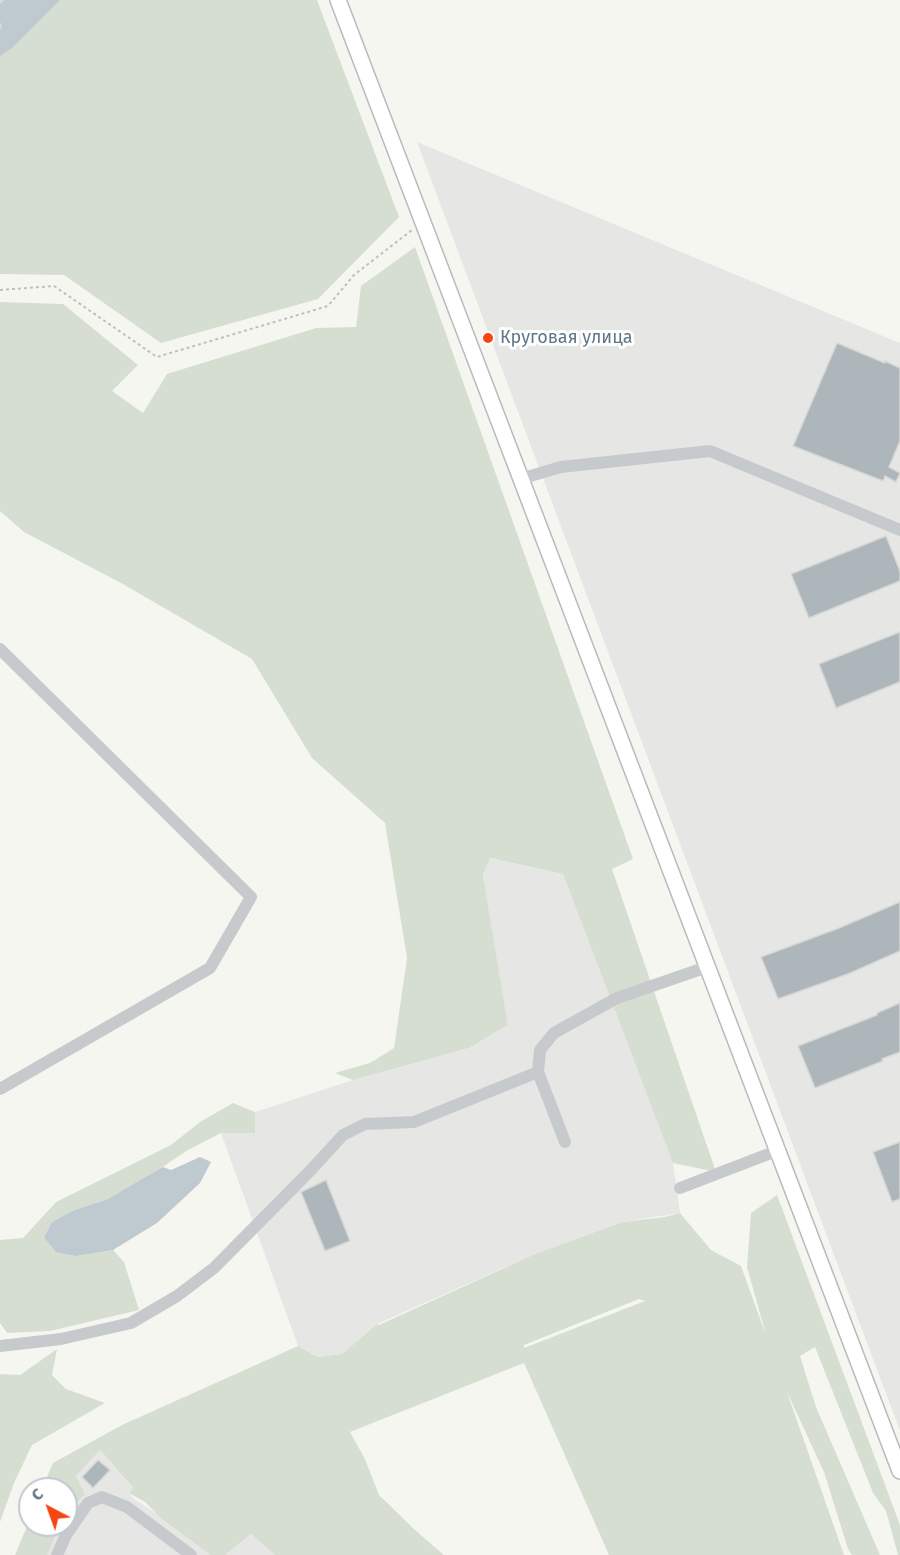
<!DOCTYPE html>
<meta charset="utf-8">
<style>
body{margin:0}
#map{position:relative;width:900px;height:1555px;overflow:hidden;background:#f6f6f1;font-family:"Fira Sans",sans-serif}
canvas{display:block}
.north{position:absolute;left:18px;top:1477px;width:60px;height:60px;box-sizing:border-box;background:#fff;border:2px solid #c0c8cf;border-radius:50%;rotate:319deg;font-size:16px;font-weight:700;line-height:24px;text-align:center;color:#617686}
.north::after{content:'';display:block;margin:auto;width:21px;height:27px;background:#f54612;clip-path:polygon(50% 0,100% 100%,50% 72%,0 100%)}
</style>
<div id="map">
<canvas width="900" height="1555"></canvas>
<div class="north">С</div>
</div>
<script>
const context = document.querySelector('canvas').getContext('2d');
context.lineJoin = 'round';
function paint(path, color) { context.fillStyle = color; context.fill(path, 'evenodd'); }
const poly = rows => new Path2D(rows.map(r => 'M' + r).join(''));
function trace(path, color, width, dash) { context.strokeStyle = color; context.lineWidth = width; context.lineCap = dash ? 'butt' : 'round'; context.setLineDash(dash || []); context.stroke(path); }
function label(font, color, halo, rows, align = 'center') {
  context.font = font + ' "Fira Sans",sans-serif'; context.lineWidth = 6; context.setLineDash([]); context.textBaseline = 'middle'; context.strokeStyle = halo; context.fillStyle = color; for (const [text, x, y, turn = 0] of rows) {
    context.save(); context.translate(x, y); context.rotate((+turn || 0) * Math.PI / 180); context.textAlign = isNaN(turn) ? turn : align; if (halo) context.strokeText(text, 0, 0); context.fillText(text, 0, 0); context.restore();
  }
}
const built = poly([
 [417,142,900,343,900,1431],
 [489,858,563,874,673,1162,680,1213,622,1222,535,1254,377,1324,342,1354,318,1357,298,1346,221,1133,254,1133,255,1112,353,1080,469,1048,508,1025,483,875],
 [100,1450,133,1489,129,1493,133,1498,219,1555,46,1555,59,1525,66,1525,66,1515,85,1494,76,1476],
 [251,1534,275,1555,225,1555]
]);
const green = poly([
 [0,0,317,0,399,217,318,299,161,343,64,275,0,274],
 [415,247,633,859,612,869,716,1172,673,1163,563,874,490,858,483,875,508,1025,469,1048,353,1080,335,1073,370,1063,394,1048,407,958,385,823,312,758,252,659,121,583,24,532,0,511,0,302,63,304,138,365,112,391,143,413,167,374,316,328,356,327,361,286],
 [233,1103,255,1112,255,1133,221,1133,188,1150,137,1184,108,1199,74,1210,52,1222,44,1237,76,1256,113,1250,124,1262,139,1310,50,1331,7,1333,0,1323,0,1240,23,1238,56,1202,171,1145,200,1122],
 [777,1195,900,1525,900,1555,898,1555,886,1511,873,1493,815,1347,800,1356,816,1407,880,1555,852,1555,848,1549,824,1472,787,1392,844,1555,609,1555,524,1363,350,1432,365,1459,379,1495,415,1530,444,1555,275,1555,251,1534,225,1555,211,1555,162,1519,145,1502,129,1493,133,1488,100,1450,76,1476,85,1494,66,1515,66,1489,42,1489,53,1463,122,1425,298,1346,318,1357,342,1354,377,1324,379,1325,535,1254,622,1222,665,1217,680,1213,711,1250,741,1266,766,1335,747,1267,751,1213],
 [639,1299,645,1301,524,1348,524,1345],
 [57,1349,52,1375,66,1389,105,1403,32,1445,14,1483,0,1522,0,1374,20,1375],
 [30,1519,30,1525,60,1525,47,1555,15,1555]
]);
const water = poly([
 [5,0,60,0,12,48,0,56,0,30,2,26,0,22,0,4],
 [200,1157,211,1162,200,1183,157,1223,113,1250,76,1256,56,1252,44,1237,52,1222,74,1210,108,1199,163,1167,171,1170]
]);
const building = poly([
 [837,343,885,363,885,361,900,368,900,441,889,467,900,473,896,482,885,476,883,481,793,446,837,343],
 [886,536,900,571,900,581,809,618,791,574,886,536],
 [900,632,900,682,836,708,819,664,900,632],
 [900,902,900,951,848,974,778,999,761,957,839,928,900,902],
 [900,1003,900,1052,882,1059,883,1061,815,1088,798,1046,877,1015,877,1013,900,1003],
 [900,1142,900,1199,892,1202,873,1152,900,1142],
 [326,1180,350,1241,325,1251,301,1192,326,1180],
 [98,1460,110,1470,93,1488,82,1477,98,1460]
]);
const path = poly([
 [0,290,54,286,157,357,328,306,354,275,412,230]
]);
const minor = poly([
 [520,479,561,467,710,451,900,530],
 [0,649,251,897,210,968,0,1089],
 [565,1142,538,1072,540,1050,554,1033,617,998,707,967],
 [680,1188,779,1150],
 [0,1346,61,1339,131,1323,177,1296,214,1268,309,1172,343,1135,365,1124,414,1122,538,1072],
 [57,1555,66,1535,88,1503,102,1497,127,1507,191,1555]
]);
const major = poly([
 [338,0,900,1471]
]);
const markers = [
 [488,338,6,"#f54612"]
];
const poiNames = [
 ["Круговая улица",500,338]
];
paint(built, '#e6e7e5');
paint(green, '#d6ded2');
paint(water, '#becacf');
paint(building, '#acb6bb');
trace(building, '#d7d7d4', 1.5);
trace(major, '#b7bbbf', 18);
trace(path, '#bdc0c2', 2, [3, 3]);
trace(minor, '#c7cacd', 12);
trace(major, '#fff', 15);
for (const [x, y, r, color] of markers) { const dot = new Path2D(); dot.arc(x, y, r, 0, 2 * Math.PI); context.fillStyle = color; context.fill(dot); trace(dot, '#fff', 2); }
label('18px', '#617686', '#fff', poiNames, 'left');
</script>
